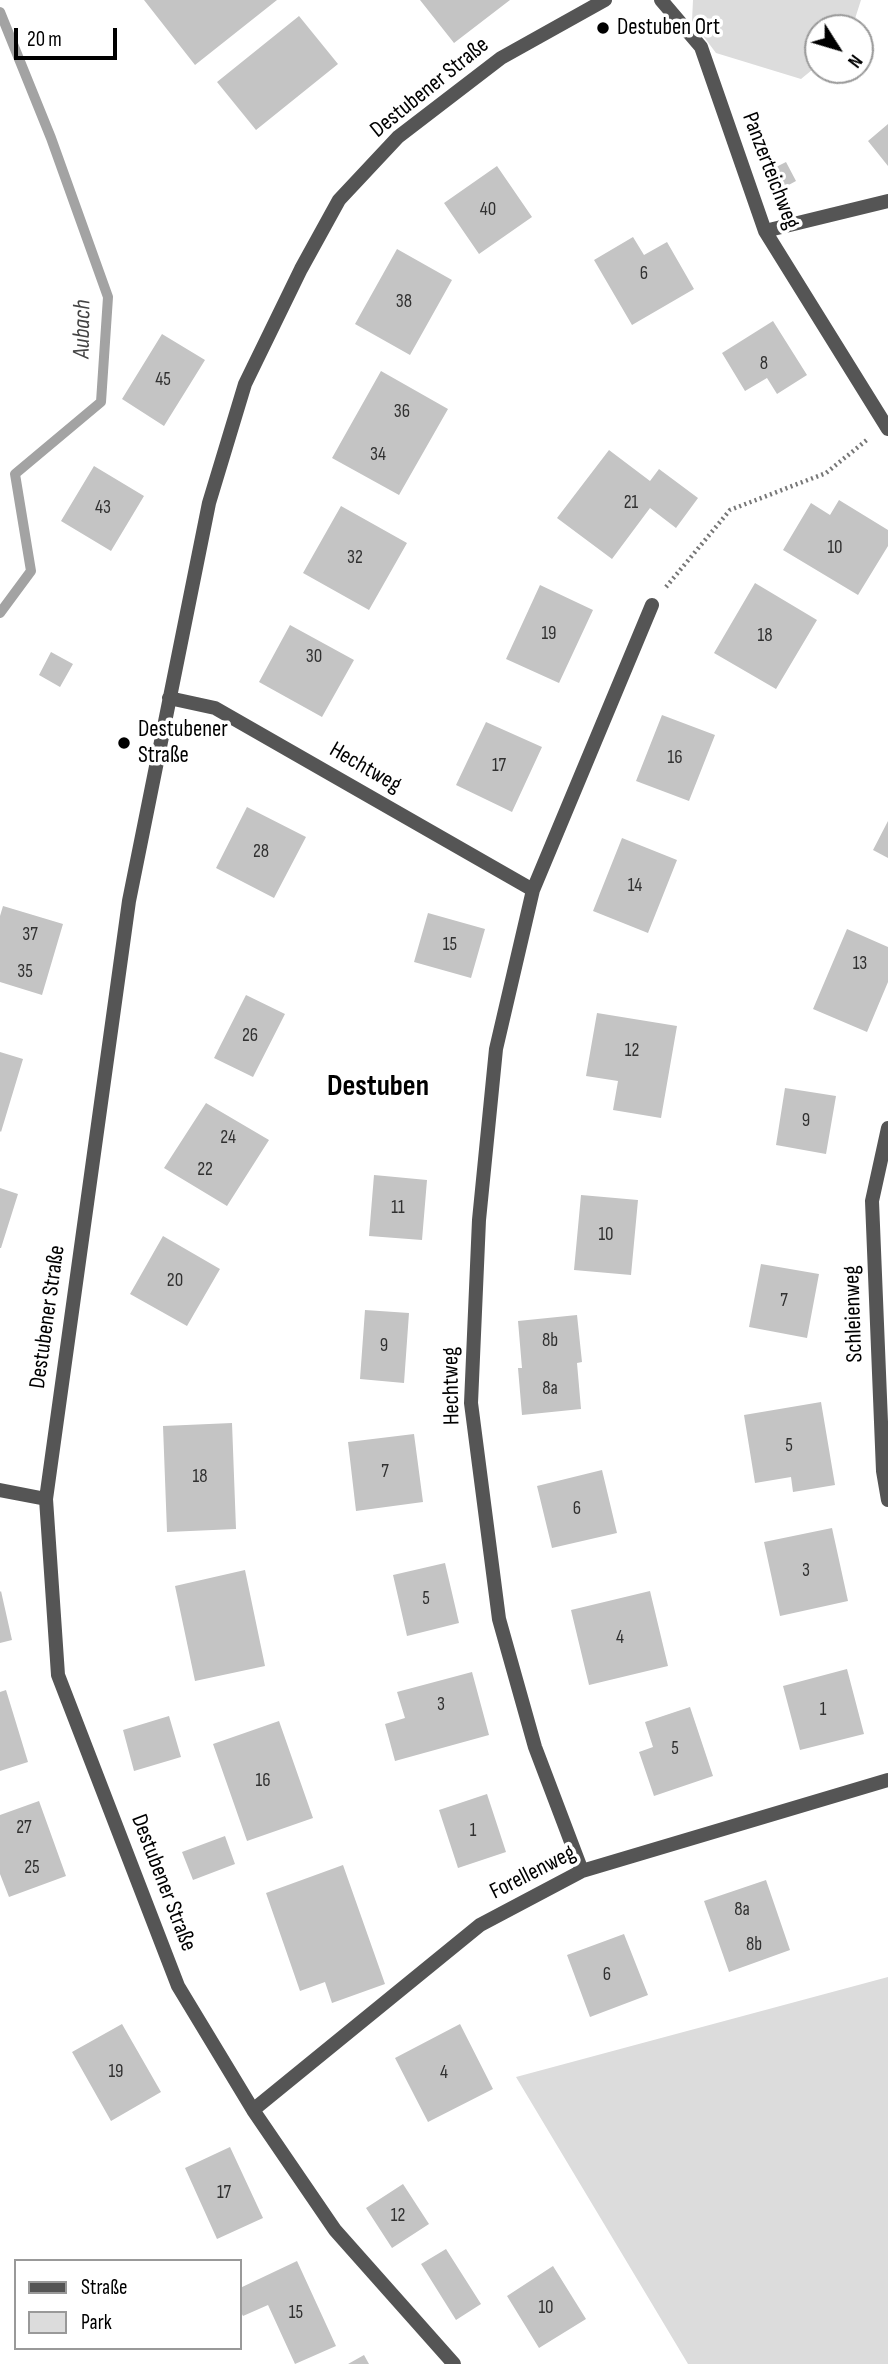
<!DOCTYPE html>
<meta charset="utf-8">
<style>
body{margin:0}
#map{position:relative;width:888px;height:2364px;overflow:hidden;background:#fff;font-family:"Sofia Sans Condensed",sans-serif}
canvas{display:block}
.legend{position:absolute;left:14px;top:2259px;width:228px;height:91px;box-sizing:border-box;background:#fff;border:2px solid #999;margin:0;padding:9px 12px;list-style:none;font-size:21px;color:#000}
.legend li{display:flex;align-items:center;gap:14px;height:35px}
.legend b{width:35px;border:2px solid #999}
.north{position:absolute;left:804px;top:14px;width:70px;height:70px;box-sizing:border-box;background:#fff;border:2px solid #999;border-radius:50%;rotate:127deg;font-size:19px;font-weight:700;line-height:28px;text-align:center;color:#000}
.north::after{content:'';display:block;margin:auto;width:24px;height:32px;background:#000;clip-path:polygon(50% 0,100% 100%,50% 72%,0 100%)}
.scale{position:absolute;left:14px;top:28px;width:103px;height:32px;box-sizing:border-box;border:4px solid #000;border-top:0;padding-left:9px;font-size:21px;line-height:24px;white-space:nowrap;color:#000;-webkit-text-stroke:5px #fff;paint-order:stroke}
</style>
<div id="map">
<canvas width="888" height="2364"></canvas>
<ul class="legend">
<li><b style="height:9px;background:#555"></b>Straße</li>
<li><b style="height:19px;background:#dcdcdc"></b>Park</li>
</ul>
<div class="north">N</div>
<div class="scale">20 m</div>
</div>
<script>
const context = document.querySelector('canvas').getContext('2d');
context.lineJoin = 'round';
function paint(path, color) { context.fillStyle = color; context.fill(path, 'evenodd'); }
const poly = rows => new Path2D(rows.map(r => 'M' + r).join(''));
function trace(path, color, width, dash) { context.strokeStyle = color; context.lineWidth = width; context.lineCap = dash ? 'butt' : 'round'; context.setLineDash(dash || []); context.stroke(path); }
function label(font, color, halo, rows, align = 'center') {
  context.font = font + ' "Sofia Sans Condensed",sans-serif'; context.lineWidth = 7; context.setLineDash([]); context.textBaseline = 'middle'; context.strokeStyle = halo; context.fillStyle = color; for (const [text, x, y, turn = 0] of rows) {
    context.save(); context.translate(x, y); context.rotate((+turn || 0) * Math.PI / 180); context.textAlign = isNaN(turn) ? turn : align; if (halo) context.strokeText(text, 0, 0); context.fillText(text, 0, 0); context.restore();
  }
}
const green = poly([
 [693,0,861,0,852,28,818,28,818,65,801,79,716,53,692,21],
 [888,1977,888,2364,688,2364,516,2077]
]);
const stream = poly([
 [0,12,51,138,108,297,101,402,15,474,31,571,0,613]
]);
const building = poly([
 [144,0,277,0,195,65],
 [420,0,510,0,454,43],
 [299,16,338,64,256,130,217,82],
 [888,124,888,166,868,141],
 [786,162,796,181,772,194,762,174],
 [497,166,532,217,479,254,444,203],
 [633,237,644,255,667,242,694,289,632,325,594,260],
 [397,249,452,280,410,355,355,324],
 [773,321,807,375,777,394,767,378,745,391,722,353],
 [162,334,205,360,164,426,122,399],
 [381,371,448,409,399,495,332,458],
 [609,450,650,481,659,469,698,498,676,528,650,508,612,559,557,518],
 [94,466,144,496,111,551,61,521],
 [839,500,888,530,888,546,858,595,783,550,811,503,830,515],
 [341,506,407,543,369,610,303,573],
 [755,583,817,620,776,689,714,653],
 [540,585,593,610,559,683,506,659],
 [290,625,354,660,322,717,259,682],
 [51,652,73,664,60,687,39,675],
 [662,715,715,735,689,801,636,781],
 [486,722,542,747,512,812,456,785],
 [247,807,306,837,274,898,216,868],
 [888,821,888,858,873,850],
 [622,838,677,860,648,933,593,911],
 [3,906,63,924,42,995,0,982,0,916],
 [428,913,485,929,471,978,414,962],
 [847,929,888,947,888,982,867,1032,813,1009],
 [246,995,285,1014,253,1077,214,1058],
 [597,1013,677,1026,661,1118,613,1110,618,1081,586,1076],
 [0,1052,23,1059,1,1132,0,1131],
 [785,1088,836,1096,826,1154,776,1145],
 [206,1103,269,1140,227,1206,164,1168],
 [374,1175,427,1180,422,1240,369,1236],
 [0,1188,18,1194,1,1248,0,1248],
 [581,1195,638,1200,631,1275,574,1270],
 [163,1236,220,1269,187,1326,130,1294],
 [761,1264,819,1274,807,1338,749,1327],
 [365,1310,409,1313,404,1383,360,1379],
 [577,1315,582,1362,577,1363,581,1409,522,1415,518,1368,522,1368,518,1321],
 [821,1402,835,1485,793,1492,791,1477,755,1483,744,1415],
 [232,1423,236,1529,167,1532,163,1426],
 [414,1434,423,1502,356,1511,348,1442],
 [602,1470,617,1533,552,1548,537,1486],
 [832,1528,848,1601,780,1616,764,1542],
 [445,1563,459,1623,407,1636,393,1575],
 [245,1570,265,1666,195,1681,175,1586],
 [1,1591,12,1640,0,1643,0,1592],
 [650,1591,668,1666,589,1685,571,1610],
 [847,1669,864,1734,800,1750,783,1686],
 [472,1672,489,1735,395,1761,385,1724,405,1718,397,1692],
 [6,1690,28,1762,0,1771,0,1692],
 [690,1707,713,1776,654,1796,639,1752,653,1747,645,1722],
 [169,1716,181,1757,134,1771,123,1730],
 [279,1721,313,1818,247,1841,213,1744],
 [487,1794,506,1852,458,1868,439,1810],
 [39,1801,66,1876,9,1897,0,1874,0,1815],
 [225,1836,235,1864,193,1880,182,1852],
 [343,1865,385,1984,332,2003,325,1982,300,1991,266,1893],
 [766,1880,790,1950,729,1972,704,1901],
 [624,1934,648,1995,590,2017,567,1955],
 [122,2024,161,2092,111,2121,72,2052],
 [460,2024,493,2089,428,2122,395,2058],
 [230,2147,263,2218,217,2239,185,2168],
 [403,2184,429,2224,392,2248,366,2208],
 [446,2249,481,2304,456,2320,421,2264],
 [297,2261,336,2346,295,2364,268,2305,243,2316,240,2310,240,2288],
 [553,2266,586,2319,539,2348,507,2296],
 [364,2355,369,2364,348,2364]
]);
const path = poly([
 [666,587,730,510,826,473,868,439]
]);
const minor = poly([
 [661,0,701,47,765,231,888,429],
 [765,231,888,201],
 [169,698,215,708,533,890,496,1049,479,1220,471,1403,499,1619,535,1747,582,1871],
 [533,890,652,605],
 [888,1128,872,1201,883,1471,888,1500],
 [0,1490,46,1499],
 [253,2110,480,1925,582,1871,888,1780],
 [454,2364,335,2230,253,2110,178,1986,58,1675,46,1499,129,901,209,503,245,384,301,269,339,200,398,137,501,58,605,0]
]);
const markers = [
 [603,28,7,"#000"],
 [124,743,7,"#000"]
];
const numberNames = [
 ["40",488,210],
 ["6",644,274],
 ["38",404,302],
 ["8",764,364],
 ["45",163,380],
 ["36",402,412],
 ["34",378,455],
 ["21",631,503],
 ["43",103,508],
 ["10",835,548],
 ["32",355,558],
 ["19",549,634],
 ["18",765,636],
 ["30",314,657],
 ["16",675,758],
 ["17",499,766],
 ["28",261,852],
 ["14",635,886],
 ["37",30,935],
 ["15",450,945],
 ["13",860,964],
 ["35",25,972],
 ["26",250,1036],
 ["12",632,1051],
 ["9",806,1121],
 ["24",228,1138],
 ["22",205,1170],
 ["11",398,1208],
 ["10",606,1235],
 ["20",175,1281],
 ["7",784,1301],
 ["8b",550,1341],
 ["9",384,1346],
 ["8a",550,1389],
 ["5",789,1446],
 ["7",385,1472],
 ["18",200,1477],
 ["6",577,1509],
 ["3",806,1571],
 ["5",426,1599],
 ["4",620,1638],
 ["3",441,1705],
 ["1",823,1710],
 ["5",675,1749],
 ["16",263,1781],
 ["27",24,1828],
 ["1",473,1831],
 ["25",32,1868],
 ["8a",742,1910],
 ["8b",754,1945],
 ["6",607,1975],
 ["19",116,2072],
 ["4",444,2073],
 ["17",224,2193],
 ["12",398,2216],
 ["10",546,2308],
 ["15",296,2313]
];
const poiNames = [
 ["Destuben Ort",617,28],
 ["Destubener",138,730],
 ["Straße",138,756]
];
const streetNames = [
 ["Destubener Straße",430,88,-39],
 ["Panzerteichweg",770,171,69],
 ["Hechtweg",365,768,30],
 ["Schleienweg",854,1314,-92],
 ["Destubener Straße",48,1317,-82],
 ["Hechtweg",452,1386,-91],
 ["Forellenweg",533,1873,-27],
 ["Destubener Straße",163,1883,69]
];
const waterNames = [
 ["Aubach",83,329,-89]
];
const districtNames = [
 ["Destuben",378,1087]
];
paint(green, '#dcdcdc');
trace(stream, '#a3a3a3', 10);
paint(building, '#c4c4c4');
trace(path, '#777', 4.5, [2, 3.5]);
trace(minor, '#555', 14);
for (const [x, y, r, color] of markers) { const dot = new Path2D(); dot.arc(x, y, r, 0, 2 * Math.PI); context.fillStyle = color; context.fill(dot); trace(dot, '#fff', 2.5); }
label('19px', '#313131', null, numberNames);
label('23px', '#000', '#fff', poiNames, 'left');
label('23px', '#000', '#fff', streetNames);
label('italic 24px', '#444', '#fff', waterNames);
label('bold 30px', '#000', '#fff', districtNames);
</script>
